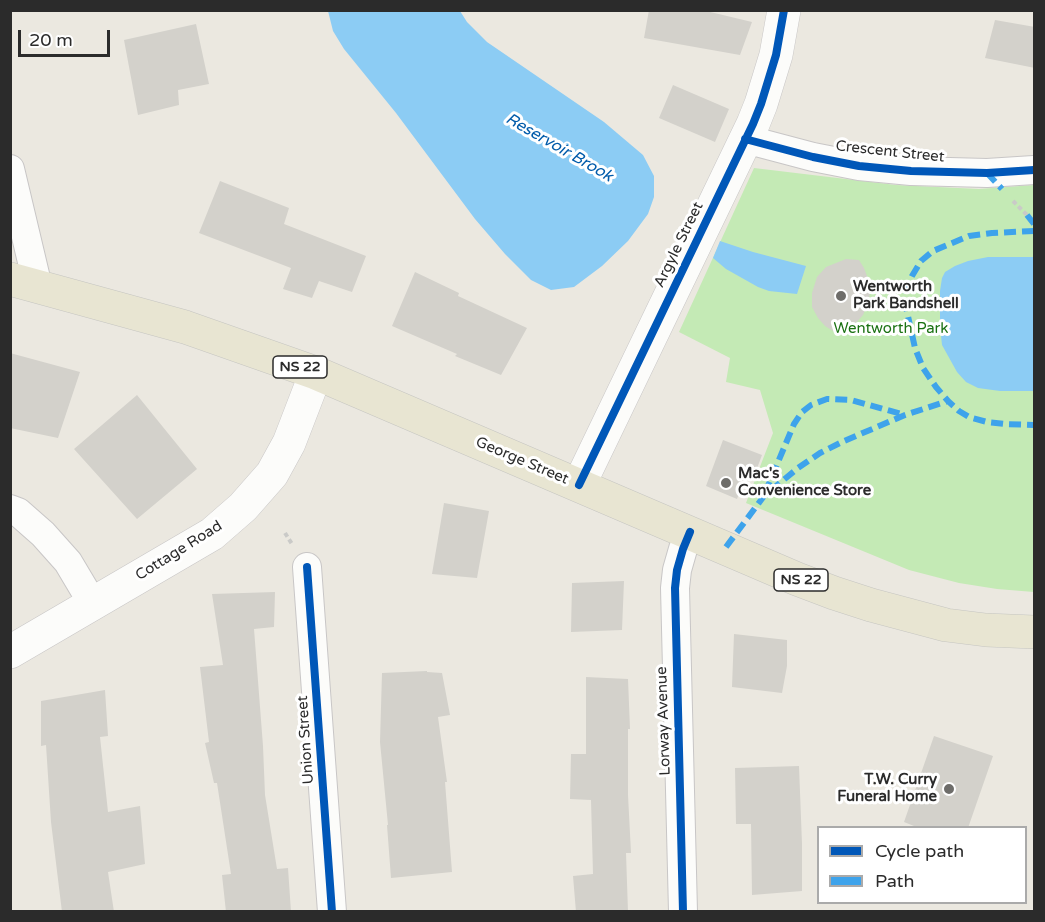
<!DOCTYPE html>
<style>
body{margin:0}
#map{position:relative;width:1045px;height:922px;overflow:hidden;background:#ebe8e0;font-family:"Varela Round",sans-serif}
canvas{display:block}
.frame{position:absolute;inset:0;border:12px solid #2b2b2b;pointer-events:none}
.legend{position:absolute;left:817px;top:826px;width:210px;height:78px;box-sizing:border-box;background:#fff;border:2px solid #aaa;margin:0;padding:8px 10px;list-style:none;font-size:18px;color:#2b2b2b}
.legend li{display:flex;align-items:center;gap:12px;height:30px}
.legend b{width:30px;border:2px solid #aaa}
.scale{position:absolute;left:18px;top:30px;width:92px;height:27px;box-sizing:border-box;border:3px solid #2b2b2b;border-top:0;padding-left:8px;font-size:18px;line-height:21px;white-space:nowrap;color:#2b2b2b;-webkit-text-stroke:4px #fff;paint-order:stroke}
</style>
<div id="map">
<canvas width="1045" height="922"></canvas>
<div class="frame"></div>
<ul class="legend">
<li><b style="height:8px;background:#0057b8"></b>Cycle path</li>
<li><b style="height:8px;background:#3ea3eb"></b>Path</li>
</ul>
<div class="scale">20 m</div>
</div>
<script>
const context = document.querySelector('canvas').getContext('2d');
context.lineJoin = 'round';
function paint(path, color) { context.fillStyle = color; context.fill(path, 'evenodd'); }
const poly = rows => new Path2D(rows.map(r => 'M' + r).join(''));
function trace(path, color, width, dash) { context.strokeStyle = color; context.lineWidth = width; context.lineCap = dash ? 'butt' : 'round'; context.setLineDash(dash || []); context.stroke(path); }
function label(font, color, halo, rows, align = 'center') {
  context.font = font + ' "Varela Round",sans-serif'; context.lineWidth = 6; context.setLineDash([]); context.textBaseline = 'middle'; context.strokeStyle = halo; context.fillStyle = color; for (const [text, x, y, turn = 0] of rows) {
    context.save(); context.translate(x, y); context.rotate((+turn || 0) * Math.PI / 180); context.textAlign = isNaN(turn) ? turn : align; if (halo) context.strokeText(text, 0, 0); context.fillText(text, 0, 0); context.restore();
  }
}
const green = poly([
 [754,168,896,185,979,189,1034,185,1034,592,997,589,959,583,909,570,746,503,773,433,760,390,726,382,730,358,679,332]
]);
const water = poly([
 [328,11,460,11,467,22,487,42,604,122,643,155,654,176,654,197,648,214,628,241,602,266,574,287,551,290,531,280,505,254,475,219,396,113,344,49,333,31],
 [720,241,753,252,806,266,797,294,769,291,758,287,726,269,713,258],
 [988,257,1034,257,1034,391,1000,391,978,388,966,382,957,372,942,345,940,326,940,291,942,278,945,272,955,266,968,261]
]);
const building = poly([
 [649,10,702,10,752,22,740,55,644,38],
 [995,20,1035,27,1035,68,985,58],
 [196,24,209,84,178,90,179,105,138,115,124,40],
 [673,85,729,109,715,142,659,118],
 [220,181,289,208,284,224,366,256,352,292,319,281,312,298,283,289,291,268,199,233],
 [846,259,859,260,864,268,870,284,870,292,869,300,863,315,854,325,838,334,825,326,818,318,812,307,812,293,817,277,826,267],
 [415,272,459,293,458,296,527,328,501,375,455,356,457,354,392,326],
 [10,353,80,372,58,438,10,428],
 [137,395,197,469,137,519,74,449],
 [723,440,762,455,753,479,746,476,737,499,706,486],
 [444,503,489,511,477,578,432,574],
 [624,581,622,630,571,632,572,583],
 [275,592,274,627,254,629,263,746,265,795,277,869,288,868,291,912,226,912,222,875,231,874,217,783,214,783,205,743,209,742,200,667,223,665,212,594],
 [734,634,787,640,787,666,782,693,732,687],
 [427,671,427,672,442,673,450,715,438,717,447,782,445,782,452,872,391,878,387,825,388,825,380,742,382,673],
 [586,677,628,679,630,729,628,729,628,795,631,853,626,853,628,912,576,912,573,876,593,874,591,800,570,799,571,754,586,754],
 [105,690,108,736,100,737,108,812,140,806,145,864,108,872,114,912,62,912,51,822,46,745,41,746,41,701],
 [934,736,993,756,968,828,919,828,904,822],
 [799,766,802,844,802,891,752,895,751,824,736,824,735,768]
]);
const path = poly([
 [1013,201,1027,215],
 [285,533,292,544]
]);
const street = poly([
 [745,139,813,157,859,166,911,171,987,173,1034,170],
 [10,169,38,287],
 [10,509,18,512,43,534,68,562,93,604],
 [307,567,332,912],
 [683,912,675,588,677,570,683,549,690,532]
]);
const secondary = poly([
 [579,485,753,124,761,104,776,55,784,10],
 [10,652,212,534,243,507,272,474,289,443,316,373]
]);
const primary = poly([
 [10,279,185,327,316,373,797,579,834,593,871,605,946,625,986,630,1034,632]
]);
const quiet = poly([
 [987,173,1002,189],
 [1027,215,1034,224],
 [1034,231,992,233,969,236,933,251,921,261,912,276,906,289,906,307,915,348,923,368,936,387,948,401,959,411,969,417,987,422,1005,424,1034,425],
 [765,493,794,424,802,412,811,405,827,399,851,400,905,415],
 [726,547,764,496,798,468,820,453,844,441,905,415,948,401]
]);
const cycleway = poly([
 [745,139,813,157,859,166,911,171,987,173,1034,170],
 [579,485,753,124,761,104,776,55,784,10],
 [307,567,332,912],
 [683,912,675,588,677,570,683,549,690,532]
]);
const markers = [
 [841,296,6,"#6e6d6a"],
 [726,483,6,"#6e6d6a"],
 [949,789,6,"#6e6d6a"]
];
const shields = [
 [300,367,54],
 [801,580,54]
];
const shieldNames = [
 ["NS 22",300,367],
 ["NS 22",801,580]
];
const streetNames = [
 ["Crescent Street",890,152,6],
 ["Argyle Street",679,245,-64],
 ["George Street",522,461,23],
 ["Cottage Road",179,551,-32],
 ["Lorway Avenue",664,721,-92],
 ["Union Street",306,740,-94]
];
const poiNames = [
 ["Wentworth",853,287],
 ["Park Bandshell",853,304],
 ["Mac's",738,474],
 ["Convenience Store",738,491],
 ["T.W. Curry",937,780,"right"],
 ["Funeral Home",937,797,"right"]
];
const parkNames = [
 ["Wentworth Park",891,329]
];
const waterNames = [
 ["Reservoir Brook",559,148,30]
];
paint(green, '#c4eab5');
paint(water, '#8cccf4');
paint(building, '#d3d1cb');
trace(street, '#c8c6c6', 30);
trace(secondary, '#c8c6c6', 34);
trace(primary, '#c5c5c1', 34);
trace(path, '#cacac8', 4, [4.5, 3]);
trace(street, '#fcfcfa', 28);
trace(secondary, '#fcfcfa', 33);
trace(primary, '#e8e5d2', 33);
trace(quiet, '#3ea3eb', 6, [12, 6]);
trace(cycleway, '#0057b8', 8);
for (const [x, y, r, color] of markers) { const dot = new Path2D(); dot.arc(x, y, r, 0, 2 * Math.PI); context.fillStyle = color; context.fill(dot); trace(dot, '#fff', 2); }
for (const [x, y, w] of shields) { const box = new Path2D(); box.roundRect(x - w / 2, y - 11, w, 22, 4.5); context.fillStyle = '#fff'; context.fill(box); trace(box, '#2b2b2b', 1.5); }
label('bold 14px', '#2b2b2b', null, shieldNames);
label('15px', '#2b2b2b', '#fff', streetNames);
label('bold 15px', '#2b2b2b', '#fff', poiNames, 'left');
label('15px', '#1a7112', '#fff', parkNames);
label('italic 16px', '#005baa', '#fff', waterNames);
</script>
